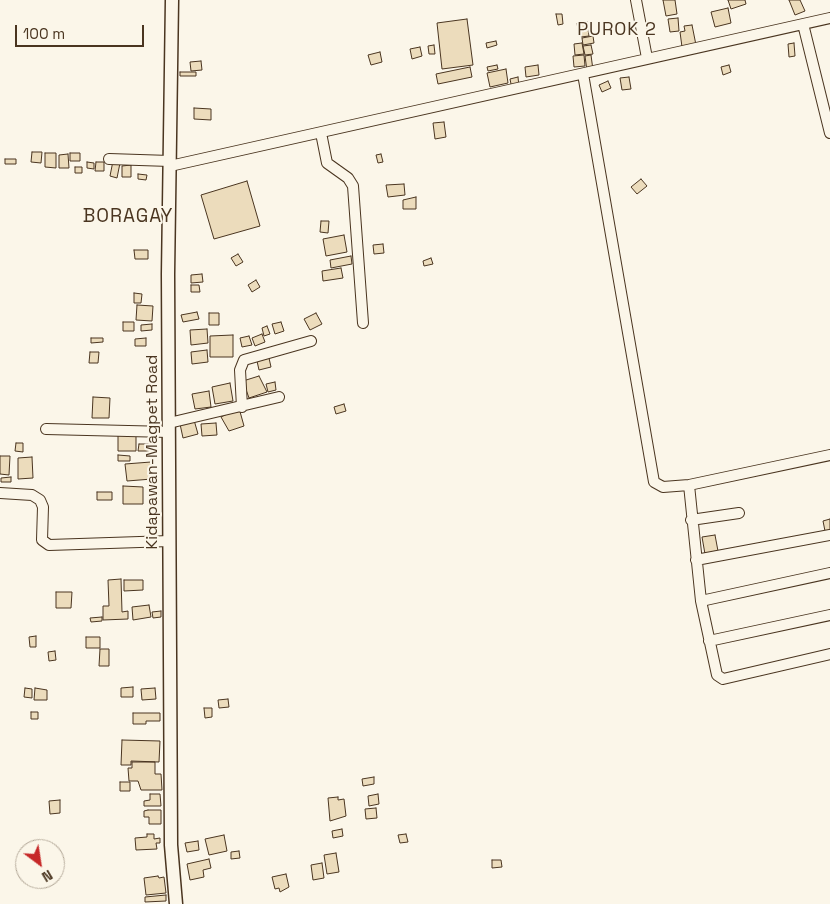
<!DOCTYPE html>
<style>
body{margin:0}
#map{position:relative;width:830px;height:904px;overflow:hidden;background:#fbf6e9;font-family:"Space Grotesk",sans-serif}
canvas{display:block}
.north{position:absolute;left:15px;top:839px;width:50px;height:50px;box-sizing:border-box;background:#fbf6e9;border:1px solid #b4a999;border-radius:50%;rotate:149deg;font-size:14px;font-weight:700;line-height:20px;text-align:center;color:#4a3520}
.north::after{content:'';display:block;margin:auto;width:18px;height:22px;background:#c62828;clip-path:polygon(50% 0,100% 100%,50% 72%,0 100%)}
.scale{position:absolute;left:15px;top:25px;width:129px;height:22px;box-sizing:border-box;border:2px solid #4a3520;border-top:0;padding-left:6px;font-size:15px;line-height:18px;white-space:nowrap;color:#4a3520;-webkit-text-stroke:4px #fbf6e9;paint-order:stroke}
</style>
<div id="map">
<canvas width="830" height="904"></canvas>
<div class="north">N</div>
<div class="scale">100 m</div>
</div>
<script>
const context = document.querySelector('canvas').getContext('2d');
context.lineJoin = 'round';
function paint(path, color) { context.fillStyle = color; context.fill(path, 'evenodd'); }
const poly = rows => new Path2D(rows.map(r => 'M' + r).join(''));
function trace(path, color, width, dash) { context.strokeStyle = color; context.lineWidth = width; context.lineCap = dash ? 'butt' : 'round'; context.setLineDash(dash || []); context.stroke(path); }
function label(font, color, halo, rows, align = 'center') {
  context.font = font + ' "Space Grotesk",sans-serif'; context.lineWidth = 4; context.setLineDash([]); context.textBaseline = 'middle'; context.strokeStyle = halo; context.fillStyle = color; for (const [text, x, y, turn = 0] of rows) {
    context.save(); context.translate(x, y); context.rotate((+turn || 0) * Math.PI / 180); context.textAlign = isNaN(turn) ? turn : align; if (halo) context.strokeText(text, 0, 0); context.fillText(text, 0, 0); context.restore();
  }
}
const building = poly([
 [663,0,675,0,677,14,666,16,663,0],
 [728,0,745,0,746,4,731,9,728,0],
 [789,0,800,0,805,11,795,15,789,0],
 [728,8,731,23,715,27,711,12,728,8],
 [556,14,562,14,563,24,558,25,556,14],
 [678,18,679,31,670,32,668,19,678,18],
 [467,19,473,65,442,69,437,23,467,19],
 [587,22,588,28,578,30,577,23,587,22],
 [692,25,696,45,682,47,680,32,685,31,684,26,692,25],
 [588,29,589,36,581,37,580,30,588,29],
 [593,36,594,43,583,45,582,38,593,36],
 [496,41,497,45,487,48,486,43,496,41],
 [582,43,584,54,575,55,574,44,582,43],
 [794,43,795,56,789,57,788,44,794,43],
 [434,45,435,54,429,54,428,46,434,45],
 [591,45,593,54,585,55,583,46,591,45],
 [420,47,422,56,412,59,410,49,420,47],
 [380,52,382,62,371,65,368,55,380,52],
 [584,55,585,66,574,67,573,56,584,55],
 [591,55,593,70,587,71,585,56,591,55],
 [201,61,202,70,191,71,190,62,201,61],
 [497,65,498,69,488,71,487,67,497,65],
 [538,65,539,75,526,77,525,67,538,65],
 [729,65,731,72,723,75,721,67,729,65],
 [470,67,472,77,438,84,436,74,470,67],
 [506,69,508,83,490,87,487,73,506,69],
 [180,72,196,72,196,76,180,76,180,72],
 [518,77,519,87,512,89,510,79,518,77],
 [629,77,631,89,622,90,620,78,629,77],
 [608,81,611,88,602,92,599,85,608,81],
 [194,108,211,109,211,120,194,119,194,108],
 [444,122,446,137,435,139,433,123,444,122],
 [32,152,42,152,41,163,31,162,32,152],
 [45,153,56,153,56,168,45,167,45,153],
 [70,153,80,153,80,161,70,161,70,153],
 [68,154,69,168,59,168,59,155,68,154],
 [381,154,383,162,378,163,376,155,381,154],
 [5,159,16,159,16,164,5,164,5,159],
 [113,161,120,163,117,178,110,176,113,161],
 [87,162,94,163,94,169,87,168,87,162],
 [96,162,104,162,104,171,95,171,96,162],
 [131,165,131,177,122,177,122,166,131,165],
 [75,167,82,167,82,173,75,173,75,167],
 [138,174,147,175,146,180,138,179,138,174],
 [641,179,647,186,637,194,631,187,641,179],
 [247,181,260,226,214,239,201,195,247,181],
 [404,184,405,195,388,197,386,185,404,184],
 [416,197,416,209,403,209,403,200,416,197],
 [321,221,329,221,328,233,320,232,321,221],
 [344,235,347,252,326,256,323,239,344,235],
 [383,244,384,253,374,254,373,245,383,244],
 [134,250,148,250,148,259,135,259,134,250],
 [238,254,243,262,236,266,231,258,238,254],
 [351,256,352,264,331,268,330,260,351,256],
 [431,258,433,264,424,266,423,261,431,258],
 [341,268,343,278,323,281,322,271,341,268],
 [202,274,203,282,191,283,191,275,202,274],
 [256,280,260,287,252,292,248,285,256,280],
 [191,285,199,285,200,292,191,292,191,285],
 [134,293,142,294,141,303,134,303,134,293],
 [137,305,153,306,152,321,136,320,137,305],
 [197,312,199,319,183,322,181,315,197,312],
 [209,313,219,313,219,325,209,325,209,313],
 [316,313,322,324,310,330,304,319,316,313],
 [123,322,134,322,134,331,123,331,123,322],
 [281,322,284,331,275,334,272,324,281,322],
 [152,324,152,330,141,331,141,325,152,324],
 [267,326,270,334,264,336,262,328,267,326],
 [207,329,208,343,191,345,190,330,207,329],
 [262,334,265,342,255,346,252,338,262,334],
 [233,335,233,357,210,357,210,336,233,335],
 [249,336,252,345,242,347,240,338,249,336],
 [91,338,103,338,103,342,91,343,91,338],
 [146,338,146,346,135,346,135,339,146,338],
 [207,350,208,362,192,364,191,352,207,350],
 [90,352,99,352,98,363,89,363,90,352],
 [269,358,271,367,259,370,257,361,269,358],
 [259,376,267,392,249,398,243,381,259,376],
 [275,382,276,390,268,392,266,384,275,382],
 [230,383,233,401,215,404,212,387,230,383],
 [209,391,211,407,195,409,192,394,209,391],
 [93,397,110,398,109,418,92,418,93,397],
 [344,404,346,411,336,414,334,407,344,404],
 [239,408,244,426,229,431,221,417,239,408],
 [194,420,198,434,183,438,180,424,194,420],
 [216,423,217,435,202,436,201,424,216,423],
 [118,433,136,433,136,451,118,451,118,433],
 [16,443,23,443,23,452,15,451,16,443],
 [139,444,149,444,149,451,138,451,139,444],
 [118,455,130,456,130,461,118,461,118,455],
 [0,456,10,456,9,475,0,474,0,456],
 [32,457,33,478,18,479,18,458,32,457],
 [151,462,152,479,127,481,125,464,151,462],
 [11,477,11,482,1,482,1,478,11,477],
 [123,486,143,487,143,504,123,504,123,486],
 [97,492,112,492,112,500,97,500,97,492],
 [830,519,830,530,825,531,823,521,830,519],
 [715,535,718,551,705,554,702,537,715,535],
 [121,579,122,612,128,611,128,619,103,620,103,606,109,606,108,580,121,579],
 [124,580,143,580,143,590,124,591,124,580],
 [56,592,72,592,71,608,56,608,56,592],
 [149,605,151,617,133,620,132,607,149,605],
 [161,611,161,617,153,618,152,612,161,611],
 [102,617,102,621,91,622,90,618,102,617],
 [36,636,36,647,30,647,29,637,36,636],
 [86,637,100,637,100,648,86,648,86,637],
 [100,649,109,649,109,666,99,666,100,649],
 [55,651,56,660,49,661,48,652,55,651],
 [133,687,133,697,121,697,121,688,133,687],
 [25,688,32,689,32,698,24,697,25,688],
 [35,688,47,690,47,700,34,700,35,688],
 [155,688,156,699,142,700,141,689,155,688],
 [228,699,229,707,219,708,218,700,228,699],
 [204,708,212,708,212,717,205,718,204,708],
 [31,712,38,712,38,719,31,719,31,712],
 [133,713,160,713,160,721,146,721,146,724,133,724,133,713],
 [122,740,160,741,159,762,131,761,131,765,121,765,122,740],
 [132,762,155,762,155,774,161,774,162,790,141,790,138,781,129,781,128,768,132,768,132,762],
 [374,777,374,784,363,786,362,779,374,777],
 [120,782,130,782,130,791,120,791,120,782],
 [150,794,160,794,161,806,144,806,144,801,150,800,150,794],
 [378,794,379,804,369,806,368,796,378,794],
 [338,797,338,800,344,799,346,816,330,821,328,798,338,797],
 [60,800,60,813,50,814,49,801,60,800],
 [376,808,377,818,366,819,365,809,376,808],
 [148,810,161,810,161,824,149,824,149,817,144,817,144,811,148,810],
 [342,829,343,836,333,838,332,831,342,829],
 [147,834,154,834,154,839,160,838,160,843,156,843,157,849,136,850,135,838,147,837,147,834],
 [406,834,408,842,400,843,398,835,406,834],
 [224,835,227,851,209,855,205,839,224,835],
 [198,841,199,850,187,852,185,843,198,841],
 [239,851,240,858,231,859,231,852,239,851],
 [336,853,339,872,327,874,324,855,336,853],
 [209,859,211,868,203,870,204,877,190,880,187,864,209,859],
 [492,860,501,860,502,867,492,868,492,860],
 [322,863,324,878,313,880,311,865,322,863],
 [286,874,289,887,280,892,279,888,275,889,272,877,286,874],
 [158,876,159,878,164,877,166,893,146,895,144,878,158,876],
 [166,895,166,901,145,902,145,897,166,895]
]);
const minor = poly([
 [636,0,647,58],
 [803,24,830,133],
 [583,74,654,482,663,487,689,485,830,455],
 [321,133,327,163,348,178,353,186,363,323],
 [109,159,170,161],
 [170,166,830,18],
 [242,407,240,370,244,360,311,341],
 [169,423,279,397],
 [46,429,169,432],
 [689,485,701,601,717,675,723,679,830,654],
 [0,493,32,495,40,500,43,507,42,540,49,545,170,541],
 [691,520,739,513],
 [696,560,830,535],
 [701,601,830,573],
 [709,641,830,615]
]);
const major = poly([
 [172,0,168,274,171,845,176,904]
]);
const streetNames = [
 ["Kidapawan-Magpet Road",153,452,-90]
];
const neighbourhoodNames = [
 ["PUROK 2",617,30]
];
const quarterNames = [
 ["BORAGAY",128,217]
];
paint(building, '#ecdcbc');
trace(building, '#4a3520', 1);
trace(minor, '#4a3520', 12);
trace(major, '#4a3520', 15);
trace(minor, '#fbf6e9', 10);
trace(major, '#fbf6e9', 12);
label('16px', '#4a3520', '#fbf6e9', streetNames);
context.letterSpacing = '1px';
label('18px', '#4a3520', '#fbf6e9', neighbourhoodNames);
context.letterSpacing = '0px';
context.letterSpacing = '1px';
label('19px', '#4a3520', '#fbf6e9', quarterNames);
context.letterSpacing = '0px';
</script>
